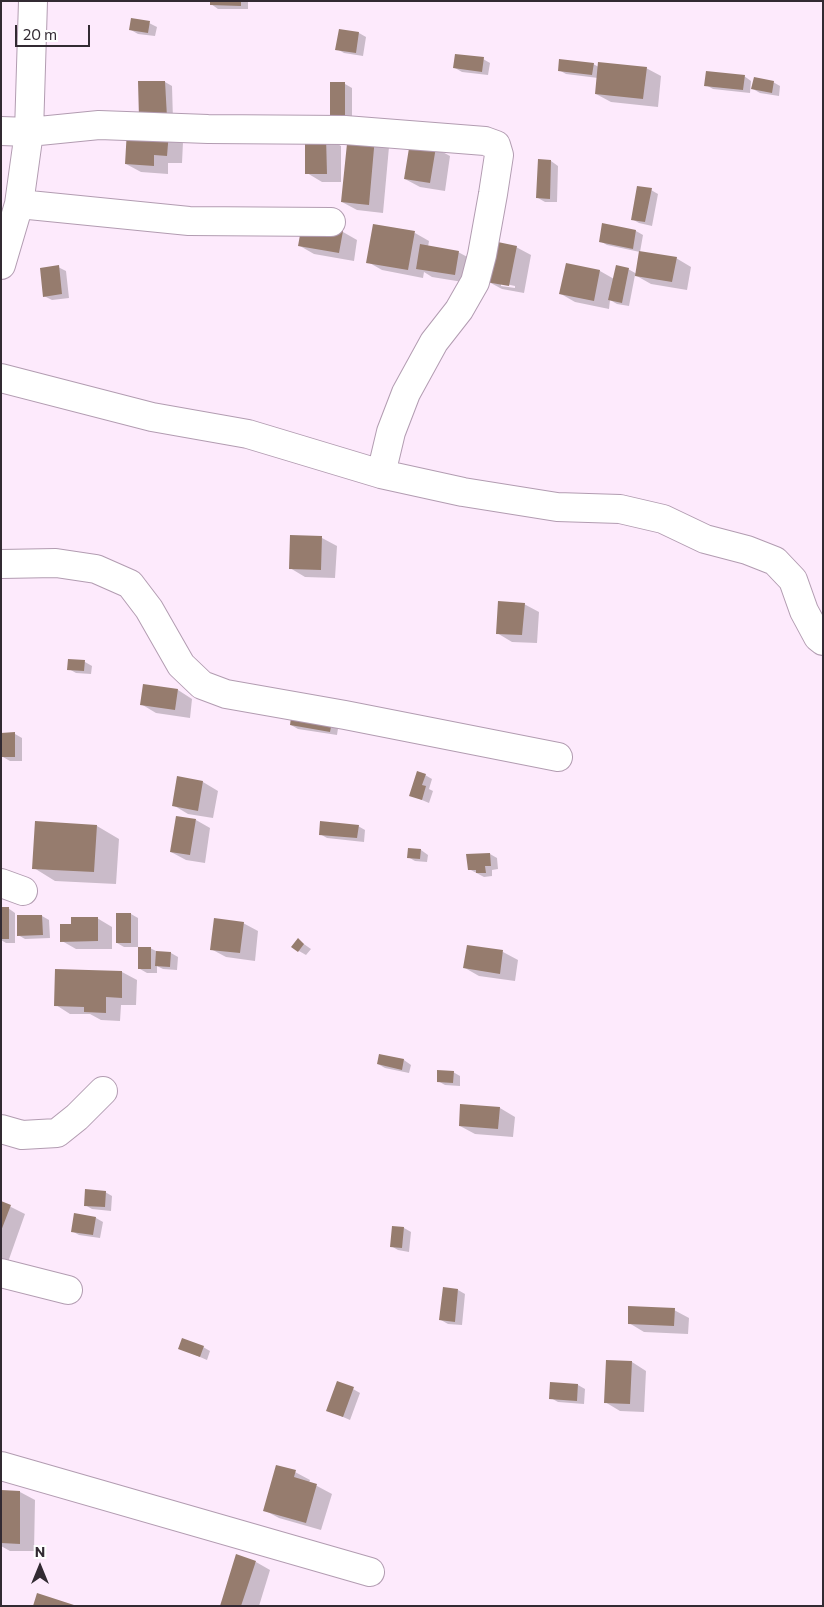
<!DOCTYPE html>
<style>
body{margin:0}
#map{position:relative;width:824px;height:1607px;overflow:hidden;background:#fdeafc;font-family:Commissioner,sans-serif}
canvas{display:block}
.frame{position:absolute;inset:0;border:2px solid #322a32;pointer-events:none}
.north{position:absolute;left:15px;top:1542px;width:50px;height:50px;-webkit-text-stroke:4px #fefefe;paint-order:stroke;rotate:0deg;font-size:14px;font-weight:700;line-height:20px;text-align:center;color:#322a32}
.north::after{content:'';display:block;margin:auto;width:18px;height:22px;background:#322a32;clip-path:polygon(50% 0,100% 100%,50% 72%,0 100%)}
.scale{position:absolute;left:15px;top:25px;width:75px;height:22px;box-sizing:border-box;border:2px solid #322a32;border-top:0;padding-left:6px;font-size:15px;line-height:18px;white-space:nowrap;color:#322a32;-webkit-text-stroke:4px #fefefe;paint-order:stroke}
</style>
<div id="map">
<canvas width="824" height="1607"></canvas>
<div class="frame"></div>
<div class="north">N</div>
<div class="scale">20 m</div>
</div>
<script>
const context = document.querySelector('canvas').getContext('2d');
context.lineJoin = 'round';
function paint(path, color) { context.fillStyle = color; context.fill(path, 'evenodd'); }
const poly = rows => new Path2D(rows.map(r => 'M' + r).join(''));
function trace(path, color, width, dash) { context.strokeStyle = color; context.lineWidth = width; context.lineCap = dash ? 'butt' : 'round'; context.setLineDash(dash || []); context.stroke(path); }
const shadow = poly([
 [211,1,248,1,248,9,218,9,211,4],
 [149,23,157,27,155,36,138,34,131,30],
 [340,30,359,33,366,37,363,56,344,53,337,49],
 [483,59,490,63,488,75,462,72,455,68],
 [593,64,599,67,646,68,661,76,658,107,611,102,596,94,598,78,566,74,559,70],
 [744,76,751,81,750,93,713,89,706,85],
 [165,82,172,86,173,120,147,121,139,83],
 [773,82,780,86,779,96,760,93,753,89],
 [345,84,352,88,352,122,338,122],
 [128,131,183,142,182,163,168,163,168,174,141,172,126,164],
 [349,135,389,147,383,213,357,210,342,202],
 [326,137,341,146,341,182,322,182,307,173],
 [435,148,450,156,445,191,420,187,405,179],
 [540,161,551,161,558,166,557,202,545,202,538,198],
 [651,190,658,194,652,226,639,223,632,219],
 [603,224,636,231,643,235,640,252,607,245,600,241],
 [343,232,357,240,354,261,314,254,300,246],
 [415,233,429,241,428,247,458,252,473,260,469,283,432,277,424,272,423,278,382,270,368,262],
 [516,247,531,255,524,293,502,289,487,281],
 [501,283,515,286,515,288,501,286],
 [676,258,691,267,687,290,651,284,635,275,629,306,617,304,610,300,609,309,575,302,561,294,567,264,600,271,614,279,628,269,637,274],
 [58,267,66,271,69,298,52,300,44,296],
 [322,538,337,546,335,578,305,577,290,568],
 [524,604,539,612,537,643,512,642,497,633],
 [69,660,85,662,92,666,91,674,76,673,69,669],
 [178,690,192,699,190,718,156,713,141,704],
 [339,722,337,735,298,729,291,725],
 [15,734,22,738,22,761,10,761,3,757],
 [425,775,432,779,429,789,433,791,429,803,410,795],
 [178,778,203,782,218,791,213,818,188,814,173,805],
 [196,820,210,828,205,863,186,860,171,852],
 [97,826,119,839,116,884,55,881,34,868],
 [358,826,365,830,364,842,327,838,320,834],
 [421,850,428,855,427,862,415,861,408,857],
 [490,854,497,858,498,869,492,870,492,876,484,877,469,869],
 [1,908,8,908,15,913,15,943,6,943,1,940],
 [131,914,138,918,138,947,124,947,117,943],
 [18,916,42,916,49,920,50,938,25,939,18,935],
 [97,918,112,927,112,949,76,949,62,941],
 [243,923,258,931,255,961,226,957,211,949],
 [298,940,311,949,306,955,299,951],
 [150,948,158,952,171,953,178,957,177,970,163,969,157,966,157,973,147,973,140,969],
 [503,952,518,960,515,981,479,976,465,968],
 [56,970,122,972,137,980,136,1005,121,1005,120,1021,101,1020,90,1014,70,1014,56,1005],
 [380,1055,404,1060,411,1065,409,1073,385,1068,378,1064],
 [453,1072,460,1076,460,1086,445,1085,438,1081],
 [461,1105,500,1108,515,1117,513,1137,475,1134,460,1126],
 [105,1192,112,1196,111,1211,92,1209,85,1205],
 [1,1202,25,1214,8,1262,1,1260],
 [96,1218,103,1222,100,1238,79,1235,72,1231],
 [393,1227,404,1228,411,1232,409,1252,398,1250,391,1246],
 [458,1290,465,1294,462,1325,448,1324,441,1320],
 [674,1310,689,1318,688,1334,644,1332,629,1323],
 [203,1347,210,1351,207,1360,179,1348],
 [632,1362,646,1371,644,1412,620,1411,605,1402],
 [551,1383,578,1385,585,1389,584,1404,558,1402,551,1398],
 [353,1389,360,1393,350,1420,327,1410],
 [295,1472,310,1480,309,1483,317,1486,332,1494,321,1530,279,1518,264,1510],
 [1,1492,20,1492,35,1500,34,1551,10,1551,1,1546],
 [256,1562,270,1570,259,1606,221,1606]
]);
const building = poly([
 [210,1,241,1,241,6,210,5],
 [131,18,150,21,148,33,129,30],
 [339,29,359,32,356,53,335,50],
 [455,54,484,57,482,72,453,68],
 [559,59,594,63,592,75,558,71],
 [598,62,647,67,643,99,595,94],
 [706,71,745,75,743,90,704,86],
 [754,77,774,81,772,93,751,89],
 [138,81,165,81,167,117,139,118],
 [330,82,345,82,345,118,330,118],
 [127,130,169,132,167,156,154,155,154,166,125,164],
 [348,134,375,137,369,205,341,202],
 [305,136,326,136,327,174,305,174],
 [410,142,436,147,430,183,404,179],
 [538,159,551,160,550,199,536,198],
 [637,186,652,188,645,222,631,220],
 [602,223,636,230,633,249,599,242],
 [302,224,343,231,339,253,298,246],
 [373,224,415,231,408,270,366,263],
 [493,241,517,246,509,286,486,282],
 [420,244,459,251,455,275,416,269],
 [639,251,677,257,672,282,635,276],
 [566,263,600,270,594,301,559,294],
 [59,265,62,294,43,297,40,268],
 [616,265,629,268,622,303,608,300],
 [290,535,322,536,321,570,289,569],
 [498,601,525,603,522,635,496,634],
 [68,659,85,660,84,671,67,670],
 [143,684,178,689,175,710,140,705],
 [292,710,333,717,330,732,290,725],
 [15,732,15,757,2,757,1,733],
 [417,771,426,774,422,785,426,786,422,800,409,796],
 [177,776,203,781,198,811,172,806],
 [176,816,196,819,190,855,170,852],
 [35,821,97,825,94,872,32,869],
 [320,821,359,825,357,838,319,835],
 [408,848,421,849,420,859,407,858],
 [490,853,491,866,485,866,486,873,476,873,476,870,468,870,466,854],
 [1,907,9,907,9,939,1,939],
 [116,913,131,913,131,943,116,943],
 [17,915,42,915,43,935,17,936],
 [71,917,98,917,98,941,60,942,60,924,71,924],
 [214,918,244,922,240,953,210,950],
 [298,938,304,944,298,952,291,947],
 [467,945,503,950,500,974,463,968],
 [138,947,151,947,151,969,138,969],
 [156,951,171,952,170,967,155,966],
 [55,969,122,971,122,998,106,997,106,1013,84,1012,84,1007,54,1006],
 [379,1054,404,1059,402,1070,377,1064],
 [437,1070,454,1071,453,1083,437,1082],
 [460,1104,500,1107,498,1129,459,1126],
 [85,1189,106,1191,105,1207,84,1206],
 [1,1201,11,1205,1,1231],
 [74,1213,96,1217,93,1235,71,1232],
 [392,1226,404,1227,402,1248,390,1247],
 [443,1287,458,1289,455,1322,439,1320],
 [628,1306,675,1308,674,1326,628,1324],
 [182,1338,204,1346,200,1357,178,1349],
 [606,1360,632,1361,630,1404,604,1403],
 [337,1381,354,1387,343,1417,326,1411],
 [550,1382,578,1384,577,1401,549,1399],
 [276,1465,296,1470,294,1477,317,1484,306,1523,263,1511],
 [1,1490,20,1491,20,1544,1,1543],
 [236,1554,256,1561,241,1606,220,1606],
 [37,1593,74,1605,74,1606,33,1606]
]);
const minor = poly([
 [1,131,29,132,99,125,208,129,345,130,485,141,496,145,499,155,493,194,482,255,475,282,459,310,434,342,406,393,391,432,381,474],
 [19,204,189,221,331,222],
 [1,265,19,204,29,132,33,1],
 [1,378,152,417,248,434,381,474,463,492,557,507,620,509,663,519,705,539,747,550,775,561,793,580,804,611,818,637,823,641],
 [1,564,56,563,96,569,130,584,149,609,181,665,202,685,226,694,345,715,558,757],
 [1,883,23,891],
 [1,1129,22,1135,57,1133,77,1117,103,1091],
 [1,1273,68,1290],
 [1,1466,370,1572]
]);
paint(shadow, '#0003');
paint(building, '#967c6e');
trace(minor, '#b29cb1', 30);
trace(minor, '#fff', 28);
</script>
